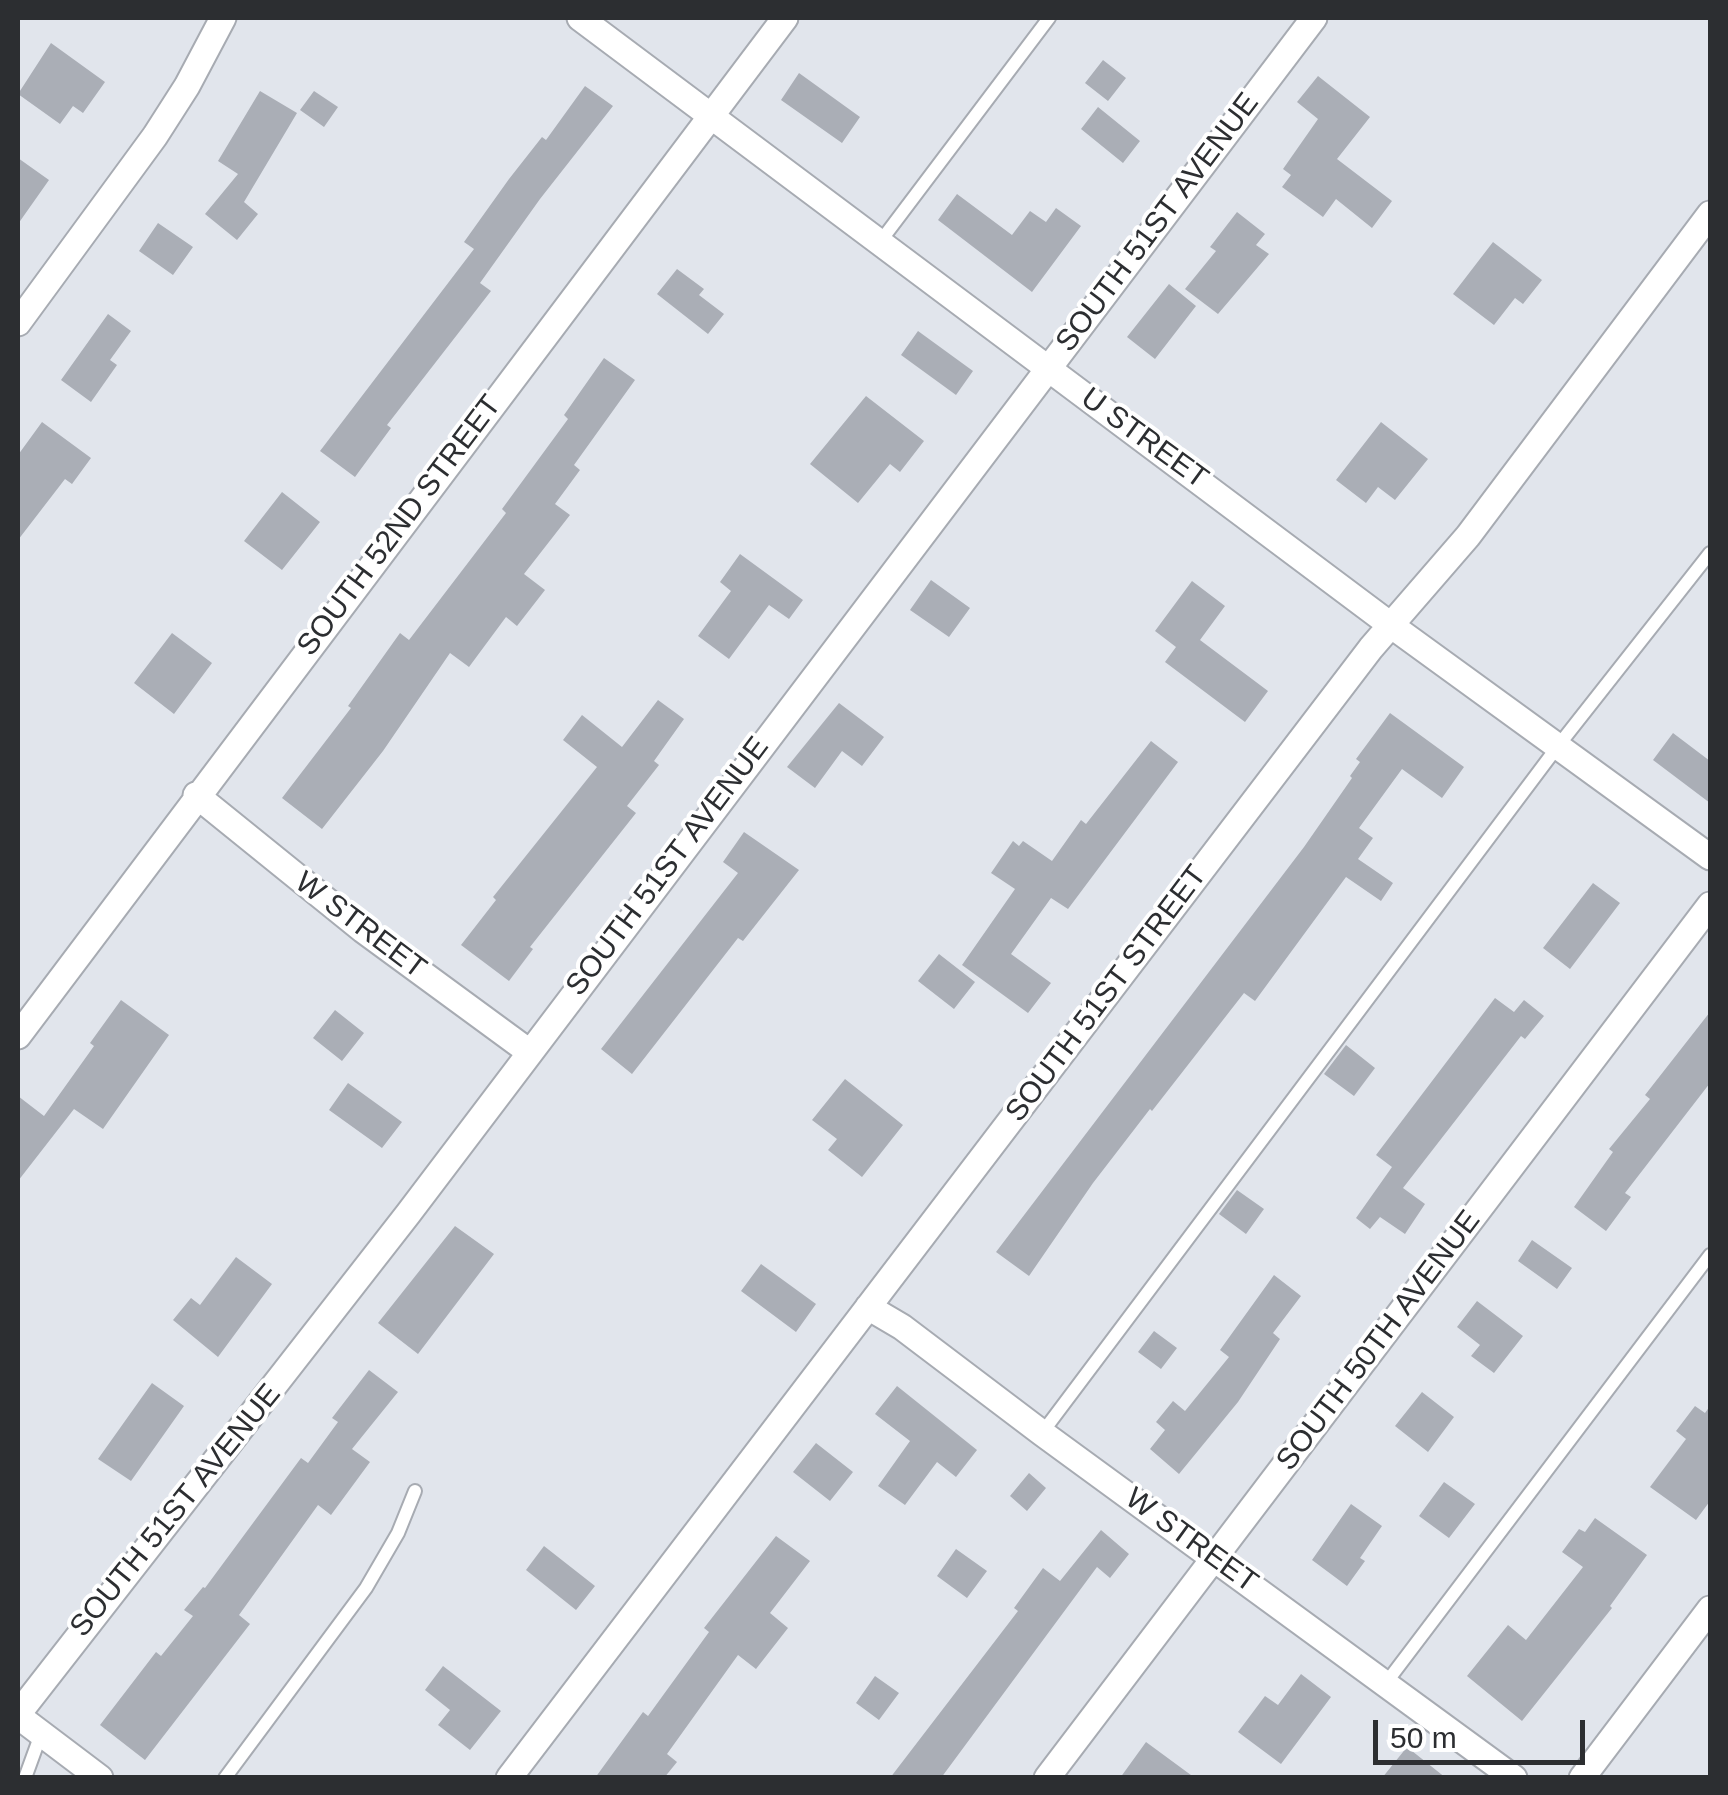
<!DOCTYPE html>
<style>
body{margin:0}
#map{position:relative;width:1728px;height:1795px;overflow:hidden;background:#e1e5ec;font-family:Arial,sans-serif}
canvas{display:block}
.frame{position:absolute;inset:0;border:20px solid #2c2e31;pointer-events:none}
.scale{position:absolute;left:1373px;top:1720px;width:212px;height:45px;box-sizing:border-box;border:5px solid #2c2e31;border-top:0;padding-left:12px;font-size:30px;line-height:35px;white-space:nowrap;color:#2c2e31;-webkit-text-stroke:8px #fff;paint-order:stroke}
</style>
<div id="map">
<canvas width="1728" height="1795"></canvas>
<div class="frame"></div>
<div class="scale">50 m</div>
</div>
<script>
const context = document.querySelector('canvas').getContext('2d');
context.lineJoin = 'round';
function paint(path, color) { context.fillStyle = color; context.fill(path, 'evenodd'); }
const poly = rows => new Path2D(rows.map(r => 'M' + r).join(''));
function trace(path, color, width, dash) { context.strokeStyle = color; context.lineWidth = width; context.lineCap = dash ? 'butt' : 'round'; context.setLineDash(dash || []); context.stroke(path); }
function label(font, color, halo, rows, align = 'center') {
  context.font = font + ' Arial,sans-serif'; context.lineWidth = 8; context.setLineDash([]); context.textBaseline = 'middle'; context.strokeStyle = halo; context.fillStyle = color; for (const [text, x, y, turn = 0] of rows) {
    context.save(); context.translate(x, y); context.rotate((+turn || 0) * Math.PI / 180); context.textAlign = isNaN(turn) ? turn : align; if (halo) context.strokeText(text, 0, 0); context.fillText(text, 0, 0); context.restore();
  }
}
const building = poly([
 [51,43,105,82,83,113,73,106,60,124,18,94],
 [1103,60,1126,78,1108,101,1085,83],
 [799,73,860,117,842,143,781,100],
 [1318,76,1370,117,1337,159,1392,201,1372,228,1336,199,1323,217,1282,187,1291,175,1283,169,1318,119,1297,102],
 [585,86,613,106,540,199,480,283,491,291,387,425,391,428,355,477,320,451,474,249,464,242,509,179,542,137,546,140],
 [260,91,297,113,244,202,258,214,237,240,205,214,238,174,218,161],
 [314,91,338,107,324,127,300,110],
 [1098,107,1140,141,1123,163,1081,129],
 [18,158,49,180,18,224],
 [957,194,1012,235,1030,211,1046,222,1056,208,1081,226,1032,292,938,220],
 [1237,212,1265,234,1256,245,1269,254,1218,314,1185,289,1216,251,1210,247],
 [158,223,193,247,173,275,139,251],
 [1493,242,1542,280,1523,304,1515,298,1494,325,1453,294],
 [677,269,704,289,699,295,724,314,708,334,657,294],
 [1169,284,1196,306,1155,359,1127,337],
 [108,314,131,331,110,360,117,365,91,402,61,380],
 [918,331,973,371,956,395,901,355],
 [604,358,635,380,574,465,580,470,555,504,570,515,524,574,545,590,517,626,506,617,469,667,450,653,383,751,322,829,282,798,351,708,348,706,400,633,409,640,506,513,502,509,568,419,564,415],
 [866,396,924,441,900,472,890,464,858,503,810,464],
 [42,422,91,458,72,484,65,479,18,540,18,455],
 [1381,422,1428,459,1395,500,1378,487,1366,503,1336,480],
 [282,492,320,522,282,570,244,541],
 [740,554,803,600,789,619,769,605,729,659,698,636,731,591,720,582],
 [931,580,970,608,949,637,910,610],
 [1192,581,1225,606,1200,640,1268,691,1245,722,1165,662,1176,647,1155,631],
 [172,633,212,663,174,714,134,683],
 [658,700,684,719,654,761,659,765,627,806,636,813,530,947,533,949,509,981,461,945,496,900,493,897,597,767,563,740,582,715,622,747],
 [839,703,884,737,862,766,842,751,815,788,787,767],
 [1390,713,1464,767,1442,798,1402,769,1359,828,1373,838,1358,859,1393,883,1381,901,1346,877,1255,1001,1244,993,1152,1111,1150,1109,1093,1183,1029,1276,996,1252,1304,847,1352,778,1350,776,1360,762,1356,759],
 [1673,733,1710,761,1710,803,1653,760],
 [1151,741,1178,762,1068,909,1051,898,1011,954,1051,983,1028,1013,962,965,1015,889,991,873,1013,841,1019,846,1023,841,1052,861,1081,820,1086,824],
 [744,832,799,870,743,941,738,938,632,1074,601,1049,738,873,723,862],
 [1593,883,1620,903,1570,969,1543,948],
 [939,954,975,982,954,1009,918,981],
 [1495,998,1514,1012,1524,1000,1544,1016,1525,1039,1521,1036,1403,1188,1425,1204,1405,1234,1380,1217,1370,1229,1356,1218,1392,1167,1376,1155],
 [121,1000,169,1035,103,1129,74,1109,18,1181,18,1096,44,1116,94,1046,90,1043],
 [335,1010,364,1033,342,1061,313,1038],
 [1710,1012,1710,1083,1625,1193,1631,1197,1606,1231,1574,1207,1613,1152,1609,1149,1650,1099,1645,1095],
 [1346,1045,1375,1068,1354,1096,1324,1074],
 [845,1079,903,1125,862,1177,828,1150,837,1139,812,1120],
 [348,1083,402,1122,382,1148,329,1110],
 [1237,1190,1264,1209,1246,1234,1219,1214],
 [455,1226,494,1254,418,1354,378,1323],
 [1532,1240,1572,1268,1557,1289,1518,1261],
 [236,1257,272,1284,218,1357,173,1320,191,1298,200,1305],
 [761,1264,816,1304,796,1332,741,1291],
 [1274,1275,1301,1296,1273,1333,1280,1339,1238,1402,1179,1474,1150,1449,1165,1430,1156,1422,1173,1401,1185,1411,1229,1357,1220,1350],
 [1477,1301,1523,1336,1494,1373,1471,1356,1480,1345,1457,1327],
 [1154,1331,1177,1348,1161,1369,1138,1352],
 [369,1370,398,1392,352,1449,370,1462,331,1515,318,1505,239,1615,250,1624,145,1760,100,1725,156,1652,161,1656,193,1616,184,1610,203,1587,205,1588,301,1458,308,1463,338,1422,332,1418],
 [152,1383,184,1406,131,1481,98,1459],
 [897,1386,977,1450,956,1477,937,1462,905,1505,878,1486,910,1441,875,1414],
 [1422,1392,1454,1417,1428,1452,1395,1426],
 [1695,1406,1705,1413,1710,1406,1710,1501,1696,1520,1650,1487,1686,1439,1676,1431],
 [816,1443,853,1472,830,1501,793,1472],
 [1029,1473,1046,1488,1027,1511,1010,1496],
 [1444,1482,1475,1504,1449,1538,1419,1516],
 [1351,1504,1382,1526,1360,1558,1365,1561,1347,1586,1312,1560],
 [1595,1518,1647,1555,1610,1606,1612,1608,1522,1721,1467,1676,1508,1625,1526,1640,1583,1567,1562,1552,1579,1529,1585,1532],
 [1101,1530,1129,1554,1110,1578,1097,1567,941,1778,890,1778,1018,1611,1014,1608,1043,1568,1060,1581],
 [776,1536,810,1561,770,1613,788,1628,756,1669,738,1655,667,1754,677,1762,664,1778,595,1778,643,1712,648,1716,709,1632,704,1628],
 [544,1546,595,1586,576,1610,526,1570],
 [956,1549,987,1571,967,1598,937,1576],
 [443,1666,501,1711,470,1750,438,1725,450,1710,425,1690],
 [1301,1674,1331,1697,1281,1764,1238,1732,1265,1696,1278,1705],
 [875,1676,899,1693,879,1720,856,1703],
 [1146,1742,1195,1778,1120,1778],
 [1407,1747,1446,1778,1382,1778]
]);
const service = poly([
 [880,242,1049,18],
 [1042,1433,1558,746,1710,553],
 [1386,1683,1710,1255],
 [25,1778,41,1734],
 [225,1778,366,1588,398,1533,415,1491]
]);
const minor = poly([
 [580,18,1392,626,1710,857],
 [18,323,155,136,187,86,223,18],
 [196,795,363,930,528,1051],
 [18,1036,785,18],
 [868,1307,902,1327,1042,1433,1514,1778],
 [18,1714,408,1214,1314,18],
 [18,1716,100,1778],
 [509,1778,1371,648,1468,536,1710,214],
 [1047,1778,1710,905],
 [1582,1778,1710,1609]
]);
const streetNames = [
 ["SOUTH 51ST AVENUE",1158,223,-53],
 ["U STREET",1144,439,36],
 ["SOUTH 52ND STREET",400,526,-53],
 ["SOUTH 51ST AVENUE",668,867,-53],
 ["W STREET",360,926,37],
 ["SOUTH 51ST STREET",1107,994,-53],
 ["SOUTH 50TH AVENUE",1379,1341,-53],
 ["SOUTH 51ST AVENUE",176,1511,-51],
 ["W STREET",1191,1541,36]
];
paint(building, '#aaaeb6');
trace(service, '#a7abb2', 16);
trace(minor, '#a7abb2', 29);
trace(service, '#fff', 12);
trace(minor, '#fff', 25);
label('30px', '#2c2e31', '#fff', streetNames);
</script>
